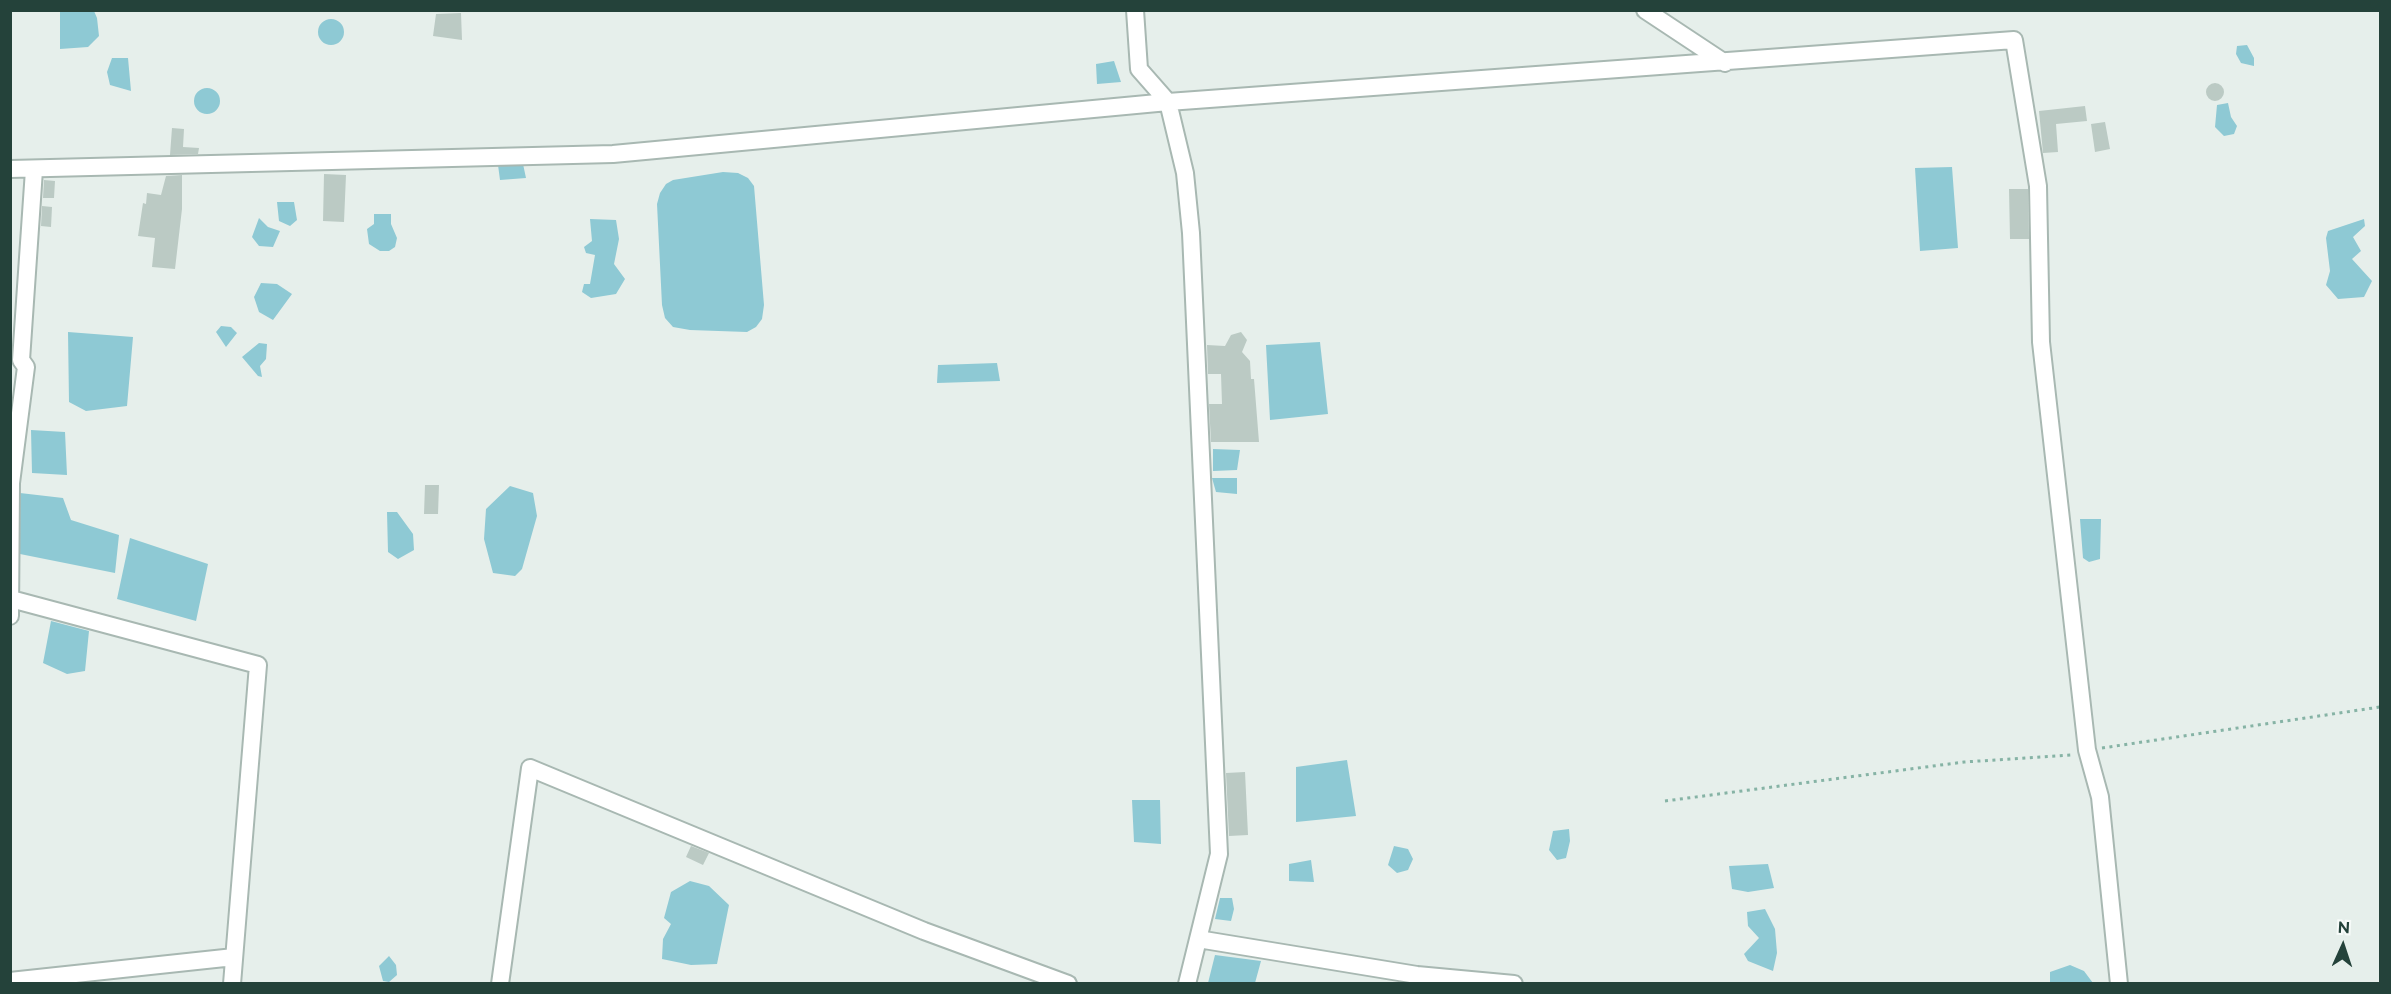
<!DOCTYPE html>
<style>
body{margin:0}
#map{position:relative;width:2391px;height:994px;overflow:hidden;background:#e6efeb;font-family:Raleway,sans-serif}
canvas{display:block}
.frame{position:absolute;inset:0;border:12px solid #24423a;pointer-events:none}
.north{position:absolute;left:2313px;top:916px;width:60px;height:60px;-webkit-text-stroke:4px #f7fbf9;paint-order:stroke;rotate:3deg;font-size:16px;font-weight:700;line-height:24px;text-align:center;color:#24423a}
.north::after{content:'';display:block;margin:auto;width:21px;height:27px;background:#24423a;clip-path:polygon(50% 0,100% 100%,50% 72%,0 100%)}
</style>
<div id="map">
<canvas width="2391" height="994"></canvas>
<div class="frame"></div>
<div class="north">N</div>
</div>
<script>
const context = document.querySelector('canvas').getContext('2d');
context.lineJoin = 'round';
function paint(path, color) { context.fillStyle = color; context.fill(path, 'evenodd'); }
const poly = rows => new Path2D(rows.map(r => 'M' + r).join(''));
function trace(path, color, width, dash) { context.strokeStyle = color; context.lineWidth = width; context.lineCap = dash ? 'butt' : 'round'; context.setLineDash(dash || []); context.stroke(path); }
const water = poly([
 [60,11,94,11,97,18,99,36,88,47,60,49],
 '318 32a13 13 0 1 1 26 0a13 13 0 1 1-26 0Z',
 [2247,45,2254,58,2254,66,2241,63,2236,54,2237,46],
 [112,58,128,58,131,91,110,85,107,72],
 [1114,61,1121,82,1097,84,1096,64],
 '194 101a13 13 0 1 1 26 0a13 13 0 1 1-26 0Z',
 [2228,103,2231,117,2237,126,2234,134,2224,136,2215,127,2217,105],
 [523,164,526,178,500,180,498,165],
 [1952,167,1958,248,1920,251,1915,168],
 [723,172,738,173,748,178,754,186,764,305,762,319,756,327,747,332,690,330,673,327,665,318,662,305,657,204,660,193,666,184,673,180],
 [277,202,294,202,297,220,290,226,279,221],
 [374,214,391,214,391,224,397,238,395,247,389,251,380,251,369,244,367,229,374,224],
 [259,218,268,227,280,231,273,247,259,246,252,237],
 [590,219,616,220,619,239,614,264,625,279,616,294,591,298,582,292,584,284,590,284,595,255,586,253,584,247,592,241],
 [2364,219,2365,226,2353,237,2361,251,2352,259,2372,281,2364,297,2338,299,2326,285,2330,271,2326,238,2328,231],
 [261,283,277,284,292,294,273,320,259,312,254,297],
 [221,326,231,327,237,333,226,347,216,332],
 [68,332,133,337,127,406,86,411,69,402],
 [1320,342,1328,414,1270,420,1266,345],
 [259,343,267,344,266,359,260,366,262,377,258,376,242,357],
 [997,363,1000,381,937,383,938,365],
 [31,430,65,432,67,475,32,473],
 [1213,449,1240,450,1237,470,1213,471],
 [1212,478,1237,478,1237,494,1216,492],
 [510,486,533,493,537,516,522,569,515,576,493,573,484,539,486,509],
 [20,493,63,498,71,520,119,535,115,573,20,554],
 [387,512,397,512,413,534,414,550,398,559,388,552],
 [2080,519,2101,519,2100,559,2089,562,2083,558],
 [130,538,208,564,196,621,117,599],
 [51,621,89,631,85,671,67,674,43,663],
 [1347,760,1356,816,1296,822,1296,767],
 [1132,800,1160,800,1161,844,1134,842],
 [1569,829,1570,841,1566,858,1557,860,1549,850,1553,831],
 [1394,846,1408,849,1413,859,1408,870,1397,873,1388,865],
 [1311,860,1314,882,1289,881,1289,864],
 [1768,864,1774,888,1748,892,1732,889,1729,866],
 [690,881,709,886,729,905,717,964,691,965,662,959,663,939,671,924,664,918,671,892],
 [1220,898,1232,898,1234,909,1231,921,1215,919],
 [1765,909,1775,929,1777,953,1773,971,1748,961,1744,954,1759,938,1748,926,1747,912],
 [1215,955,1261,961,1255,983,1208,983],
 [389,956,396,965,397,975,389,982,383,981,379,966],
 [2070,965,2084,971,2093,983,2050,983,2050,972]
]);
const building = poly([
 [461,13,462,40,433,36,436,14],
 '2206 92a9 9 0 1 1 18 0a9 9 0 1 1-18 0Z',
 [2085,106,2087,121,2056,124,2058,152,2043,153,2039,111],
 [2105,122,2110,149,2095,152,2091,124],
 [172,128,184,129,183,147,199,148,198,154,170,155],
 [324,174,346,175,344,222,323,221],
 [182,175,182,209,175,269,152,267,155,238,138,236,143,203,146,204,147,193,161,195,166,176],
 [44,180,55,181,54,198,43,198],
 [2009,189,2028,189,2029,239,2010,239],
 [42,206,52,207,51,227,41,226],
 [1241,332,1247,340,1242,352,1250,361,1251,379,1254,379,1259,442,1211,442,1209,404,1222,404,1221,374,1208,374,1207,345,1225,346,1231,335],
 [425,485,439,485,438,514,424,514],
 [1245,772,1248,835,1229,836,1226,773],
 [691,846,709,853,703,865,686,857]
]);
const path = poly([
 [2102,748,2380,707],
 [1665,801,1964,762,2071,755]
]);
const minor = poly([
 [1135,10,1139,69,1168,102,1185,173,1191,233,1219,854,1187,984],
 [1645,10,1725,63],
 [10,169,613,154,1168,102,2014,40,2038,186,2041,342,2087,750,2100,797,2119,984],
 [11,599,258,665,232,984],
 [10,616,11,483,26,367,21,360,34,170],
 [1198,939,1417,975,1514,984],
 [10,981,234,957],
 [500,984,530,768,924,931,1068,984]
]);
paint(water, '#8ec9d4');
paint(building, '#bbcac4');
trace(minor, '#a8b8b2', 20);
trace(path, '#86b3a5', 3, [3, 4.5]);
trace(minor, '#fff', 16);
</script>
